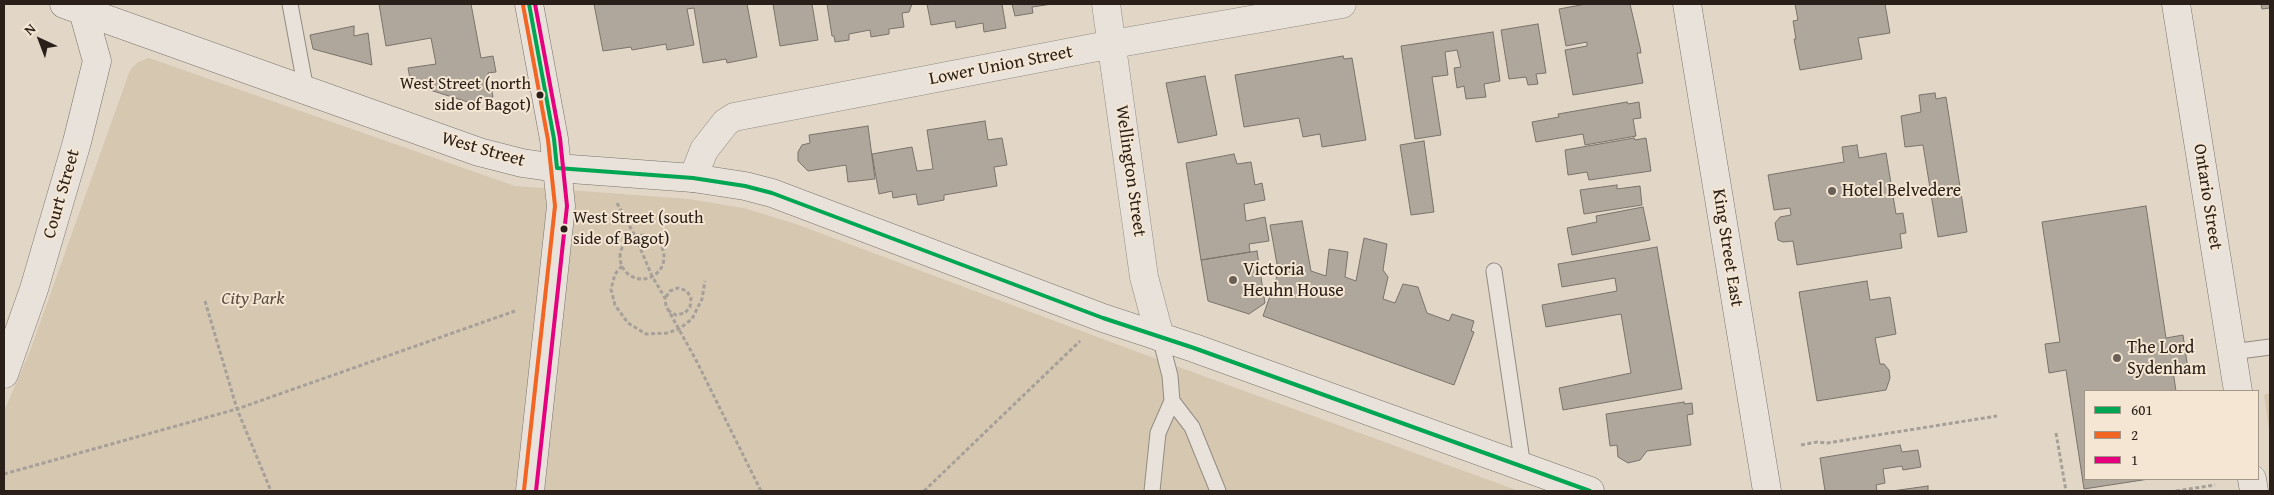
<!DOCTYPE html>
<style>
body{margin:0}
#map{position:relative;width:2274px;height:495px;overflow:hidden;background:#e2d7c7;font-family:"Gentium Book Plus",serif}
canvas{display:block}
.frame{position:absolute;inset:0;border:5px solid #2a2019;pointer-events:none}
.legend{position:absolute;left:2084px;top:390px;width:175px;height:90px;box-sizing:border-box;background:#f4e6d3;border:1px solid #a39789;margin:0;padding:6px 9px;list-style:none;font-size:15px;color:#2a2019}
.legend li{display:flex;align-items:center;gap:10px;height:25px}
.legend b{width:25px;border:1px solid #a39789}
.north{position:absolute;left:15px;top:15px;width:50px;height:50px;-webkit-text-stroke:4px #f4e6d3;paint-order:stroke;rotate:317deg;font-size:14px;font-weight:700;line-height:20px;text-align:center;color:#2a2019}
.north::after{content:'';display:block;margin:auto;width:18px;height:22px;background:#2a2019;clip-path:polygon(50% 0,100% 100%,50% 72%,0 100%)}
</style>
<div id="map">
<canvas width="2274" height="495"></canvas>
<div class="frame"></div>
<ul class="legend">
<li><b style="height:6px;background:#00a651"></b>601</li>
<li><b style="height:6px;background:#f26522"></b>2</li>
<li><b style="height:6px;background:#e5007d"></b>1</li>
</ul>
<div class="north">N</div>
</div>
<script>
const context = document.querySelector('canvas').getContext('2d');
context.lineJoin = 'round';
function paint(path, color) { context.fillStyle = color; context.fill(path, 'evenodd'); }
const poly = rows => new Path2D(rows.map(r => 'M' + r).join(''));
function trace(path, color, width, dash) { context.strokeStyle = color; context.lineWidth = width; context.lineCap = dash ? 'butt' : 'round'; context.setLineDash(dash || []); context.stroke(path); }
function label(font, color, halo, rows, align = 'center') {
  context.font = font + ' "Gentium Book Plus",serif'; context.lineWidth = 4; context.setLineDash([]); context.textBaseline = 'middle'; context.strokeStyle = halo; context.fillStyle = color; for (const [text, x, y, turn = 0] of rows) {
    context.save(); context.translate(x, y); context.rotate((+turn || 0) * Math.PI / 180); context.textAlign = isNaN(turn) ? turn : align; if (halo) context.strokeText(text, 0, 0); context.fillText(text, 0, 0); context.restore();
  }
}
const green = poly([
 [149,58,515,186,689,199,744,208,796,224,1135,351,1519,491,4,491,4,411,30,351,130,70,138,62],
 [2270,393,2270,438,2264,395]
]);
const building = poly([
 [379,4,471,4,481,58,493,56,496,72,488,73,493,97,468,102,411,84,408,68,436,64,431,38,386,46,379,4],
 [594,4,747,4,757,57,727,63,726,59,703,63,694,8,687,9,694,45,667,50,666,44,632,50,631,47,603,51,594,4],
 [773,4,812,4,818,40,780,46,773,4],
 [827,4,912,4,909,12,902,13,904,27,889,29,889,34,871,37,870,30,849,34,849,40,835,42,834,36,832,36,827,4],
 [927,4,1002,4,1006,28,984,32,983,23,956,28,955,21,931,25,927,4],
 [1012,4,1052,4,1032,7,1033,13,1015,16,1012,4],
 [1586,4,1630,4,1640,47,1641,53,1637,53,1643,83,1573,95,1565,50,1587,46,1587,42,1566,46,1559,9,1586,4],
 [1795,4,1885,4,1890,33,1858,38,1862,59,1800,70,1794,39,1796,39,1793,21,1798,20,1795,4],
 [2261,4,2270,4,2270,10,2270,8,2262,9,2261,4],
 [1538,24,1546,73,1536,74,1538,84,1528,85,1526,77,1509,79,1501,30,1538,24],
 [354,26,354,36,368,33,372,65,313,49,310,35,354,26],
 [1493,32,1500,81,1484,84,1486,97,1466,99,1464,86,1457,88,1454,68,1461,67,1457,50,1445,52,1448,75,1432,77,1441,135,1415,139,1401,46,1493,32],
 [1343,56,1344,59,1352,58,1366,140,1322,147,1320,134,1303,137,1299,118,1244,127,1235,75,1343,56],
 [1205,76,1217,135,1178,143,1166,83,1205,76],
 [1935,93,1936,99,1946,97,1967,232,1938,237,1923,145,1905,147,1901,116,1921,112,1919,95,1935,93],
 [1627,102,1628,104,1639,102,1641,118,1633,119,1636,136,1585,145,1583,134,1536,142,1532,122,1559,117,1558,114,1627,102],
 [985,121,988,140,1002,138,1007,165,994,167,997,186,944,195,944,200,918,205,916,194,893,198,892,191,879,194,872,154,912,147,917,171,933,169,927,130,985,121],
 [868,126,875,179,848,182,846,165,808,171,798,161,798,152,802,145,810,143,809,135,868,126],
 [1634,138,1635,140,1646,138,1651,171,1589,180,1587,172,1568,175,1565,150,1634,138],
 [1424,141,1434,212,1411,215,1400,145,1424,141],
 [1857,145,1859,158,1886,153,1896,214,1903,213,1906,233,1900,234,1902,248,1797,265,1793,241,1783,242,1778,240,1775,223,1780,217,1791,215,1790,208,1774,210,1768,175,1844,162,1842,147,1857,145],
 [1234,154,1237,164,1251,162,1255,185,1262,183,1265,200,1244,204,1246,221,1265,217,1269,241,1249,244,1250,252,1201,260,1186,163,1234,154],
 [1617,185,1617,189,1640,186,1642,205,1584,214,1580,190,1617,185],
 [2146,206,2166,338,2183,335,2188,369,2173,371,2176,391,2085,391,2085,479,2149,479,2084,489,2066,370,2049,373,2045,344,2060,342,2042,222,2146,206],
 [1643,207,1650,240,1572,255,1567,228,1597,222,1596,216,1643,207],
 [1302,221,1311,271,1326,276,1329,249,1348,252,1345,277,1356,281,1364,238,1387,244,1383,270,1388,277,1383,299,1395,303,1403,284,1418,287,1427,313,1449,321,1452,314,1474,321,1471,331,1474,332,1454,385,1263,316,1281,265,1277,264,1270,225,1302,221],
 [1657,247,1682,389,1563,410,1559,388,1631,373,1621,314,1546,327,1542,305,1617,291,1615,278,1562,287,1558,264,1657,247],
 [1257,251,1265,303,1249,314,1208,301,1201,260,1257,251],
 [1867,281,1870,300,1890,297,1896,334,1875,338,1880,364,1884,364,1889,370,1890,378,1886,390,1817,401,1799,292,1867,281],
 [1684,402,1684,404,1692,403,1693,414,1687,415,1691,445,1647,451,1640,460,1628,463,1618,457,1617,445,1610,446,1606,414,1684,402],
 [1900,445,1902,452,1918,450,1921,467,1903,470,1902,466,1883,469,1885,483,1876,485,1877,491,1825,491,1820,458,1900,445],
 [1928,486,1928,491,1892,491,1928,486]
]);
const path = poly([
 [617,203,635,236,652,276,665,298,666,306,696,360,761,491],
 '620 257a22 22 0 1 1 44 0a22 22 0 1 1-44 0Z',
 [622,266,615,274,611,289,615,305,628,323,646,334,667,333,679,329,692,319,702,299,705,281],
 [666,297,670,291,678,288,687,291,691,298,690,307,685,313,676,315,669,311],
 [205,301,237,409,271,491],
 [2056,433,2066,491],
 [1801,445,1817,442,1827,443,1997,416],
 [4,474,237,409,515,311],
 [924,491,1080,341],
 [2176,491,2215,485]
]);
const lane = poly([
 [290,4,306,90],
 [1494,271,1523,467],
 [1160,337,1170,376,1172,401],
 [2232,352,2270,347],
 [1152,491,1158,433,1172,401,1192,427,1218,491]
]);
const street = poly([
 [1106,4,1144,277,1160,337],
 [693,178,704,150,726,122,734,117,1113,44,1342,4]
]);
const secondary = poly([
 [64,4,479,152,522,163,557,168,693,178,745,186,772,193,1103,318,1194,348,1590,491],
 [529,4,554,139,561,206,530,491],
 [1687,4,1767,491],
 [2176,4,2238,391],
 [4,374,34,289,77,142,97,61,83,11],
 [2252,479,2254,491]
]);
const bus1 = poly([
 [529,4,554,139,557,168,693,178,745,186,772,193,1103,318,1194,348,1590,491]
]);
const bus2 = poly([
 [523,5,548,140,555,206,524,490]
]);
const bus3 = poly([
 [535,4,560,138,567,206,536,491]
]);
const markers = [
 [540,95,4.5,"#2a2019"],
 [1832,191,5,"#6a6056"],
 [564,229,4.5,"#2a2019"],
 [1233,280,5,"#6a6056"],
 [2117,358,5,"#6a6056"]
];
const busNames = [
 ["West Street (north",531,85],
 ["side of Bagot)",531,106],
 ["West Street (south",573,219,"left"],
 ["side of Bagot)",573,240,"left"]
];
const streetNames = [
 ["Lower Union Street",1001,66,-11],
 ["West Street",483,150,16],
 ["Wellington Street",1130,171,82],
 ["Court Street",62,194,-74],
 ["Ontario Street",2207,197,81],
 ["King Street East",1727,248,81]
];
const poiNames = [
 ["Hotel Belvedere",1842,191],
 ["Victoria",1243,270],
 ["Heuhn House",1243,291],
 ["The Lord",2127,348],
 ["Sydenham",2127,369]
];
const parkNames = [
 ["City Park",253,299]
];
paint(green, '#d6c7b1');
paint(building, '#afa79c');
trace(building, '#7a736b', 1);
trace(lane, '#938c82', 17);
trace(street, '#938c82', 29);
trace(secondary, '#7a736b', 29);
trace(path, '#a6a099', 3, [4, 2.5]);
trace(lane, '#e8e2db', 15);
trace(street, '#e8e2db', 28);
trace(secondary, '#e8e2db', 28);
trace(bus1, '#00a651', 4);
trace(bus2, '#f26522', 4);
trace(bus3, '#e5007d', 4);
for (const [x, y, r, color] of markers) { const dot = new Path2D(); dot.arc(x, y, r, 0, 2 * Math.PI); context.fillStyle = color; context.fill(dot); trace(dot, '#f4e6d3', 2); }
label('17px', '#2a2019', '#f4e6d3', busNames, 'right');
label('18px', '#2a2019', '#f4e6d3', streetNames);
label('18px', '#2a2019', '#f4e6d3', poiNames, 'left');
label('italic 18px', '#5b4e41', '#f4e6d3', parkNames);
</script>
